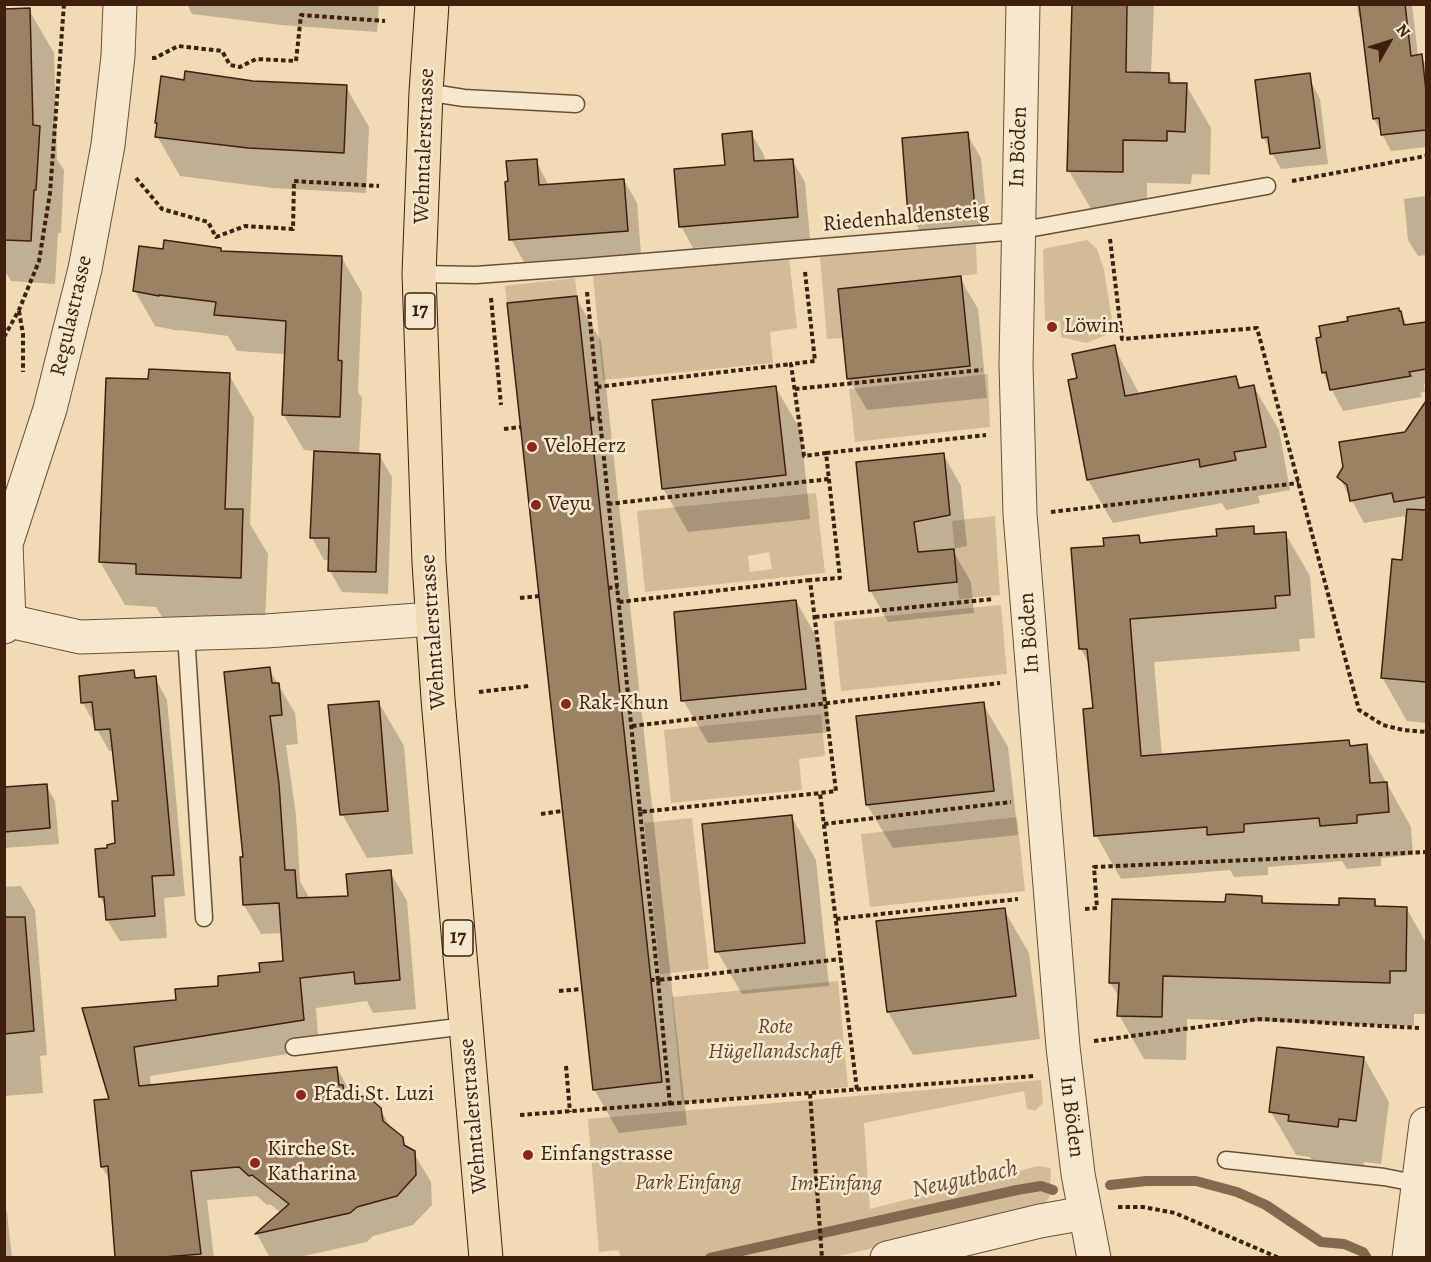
<!DOCTYPE html>
<meta charset="utf-8">
<style>
body{margin:0}
#map{position:relative;width:1431px;height:1262px;overflow:hidden;background:#f1dbb4;font-family:Alegreya,serif}
canvas{display:block}
.frame{position:absolute;inset:0;border:6px solid #3f1f0d;pointer-events:none}
.north{position:absolute;left:1359px;top:12px;width:60px;height:60px;-webkit-text-stroke:4px #f6e8ce;paint-order:stroke;rotate:51deg;font-size:16px;font-weight:700;line-height:24px;text-align:center;color:#3f1f0d}
.north::after{content:'';display:block;margin:auto;width:21px;height:27px;background:#3f1f0d;clip-path:polygon(50% 0,100% 100%,50% 72%,0 100%)}
</style>
<div id="map">
<canvas width="1431" height="1262"></canvas>
<div class="frame"></div>
<div class="north">N</div>
</div>
<script>
const context = document.querySelector('canvas').getContext('2d');
context.lineJoin = 'round';
function paint(path, color) { context.fillStyle = color; context.fill(path, 'evenodd'); }
const poly = rows => new Path2D(rows.map(r => 'M' + r).join(''));
function trace(path, color, width, dash) { context.strokeStyle = color; context.lineWidth = width; context.lineCap = dash ? 'butt' : 'round'; context.setLineDash(dash || []); context.stroke(path); }
function label(font, color, halo, rows, align = 'center') {
  context.font = font + ' Alegreya,serif'; context.lineWidth = 5; context.setLineDash([]); context.textBaseline = 'middle'; context.strokeStyle = halo; context.fillStyle = color; for (const [text, x, y, turn = 0] of rows) {
    context.save(); context.translate(x, y); context.rotate((+turn || 0) * Math.PI / 180); context.textAlign = isNaN(turn) ? turn : align; if (halo) context.strokeText(text, 0, 0); context.fillText(text, 0, 0); context.restore();
  }
}
const green = poly([
 [1087,240,1097,249,1104,270,1114,332,1086,343,1061,337,1060,321,1045,321,1043,249],
 [976,244,977,274,838,289,843,338,827,339,820,257],
 [789,257,797,328,770,332,773,363,603,380,593,276],
 [575,278,577,296,507,303,505,286],
 [988,374,990,427,855,442,849,389],
 [816,493,825,573,645,592,637,511],
 [769,552,772,569,750,572,748,556],
 [995,516,1000,595,959,599,952,521],
 [1001,605,1007,674,841,691,834,621],
 [821,714,825,756,799,759,802,790,671,803,664,730],
 [1017,817,1025,891,870,907,861,834],
 [692,818,709,969,660,974,644,823],
 [838,981,848,1087,682,1103,672,997],
 [1041,1080,1043,1103,1035,1111,1027,1109,1024,1091,864,1123,870,1209,1038,1166,1051,1168,1050,1196,1044,1204,1036,1211,834,1257,620,1257,619,1250,599,1252,588,1119]
]);
const shadow = poly([
 [187,4,379,4,377,32,281,25,192,14],
 [1074,4,1154,4,1151,74,1168,74,1174,85,1186,85,1211,128,1210,175,1192,174,1191,184,1147,183,1147,215,1094,214,1069,171],
 [1357,4,1412,4,1418,56,1421,56,1426,65,1426,147,1391,151,1374,119,1363,24,1358,15],
 [29,10,54,53,57,159,64,170,61,233,58,233,55,284,11,281,4,269,4,11],
 [186,81,253,82,346,87,369,127,366,193,272,188,180,176,157,136,158,126,156,122],
 [1311,82,1320,99,1328,164,1281,169,1263,137],
 [751,133,764,155,765,162,792,160,805,182,810,239,693,248,681,226],
 [967,134,981,158,988,233,924,238,910,214],
 [536,161,549,186,624,180,637,203,641,254,524,262,511,239],
 [1426,196,1426,255,1418,256,1408,240,1404,199],
 [220,249,222,252,342,258,362,293,358,392,362,398,359,455,379,455,392,477,388,594,342,592,330,571,330,560,324,560,312,538,315,451,304,450,283,414,286,354,237,351,228,336,179,330,179,331,155,326,135,291,165,250],
 [960,278,978,309,987,398,867,410,849,379,839,290],
 [576,298,601,341,687,1125,619,1133,594,1089],
 [1400,313,1408,326,1426,323,1426,384,1424,384,1425,392,1420,393,1422,397,1343,411,1323,373,1318,339],
 [1114,347,1140,395,1235,377,1242,389,1254,387,1279,430,1290,490,1258,496,1260,503,1226,510,1222,503,1113,523,1088,480,1079,380],
 [229,375,254,418,250,524,268,554,265,621,162,617,156,607,125,605,100,562,150,381],
 [776,388,801,431,810,519,688,532,663,488],
 [1426,429,1426,523,1409,525,1404,516,1364,523,1339,477,1406,434],
 [943,454,961,486,967,546,952,549,971,582,974,613,888,622,870,590],
 [1253,528,1257,535,1285,533,1310,576,1315,638,1299,639,1300,651,1154,662,1162,756,1348,741,1352,747,1366,746,1411,827,1413,855,1381,858,1381,866,1347,869,1342,861,1268,867,1268,875,1234,877,1230,870,1121,879,1096,835,1094,710,1090,666,1081,649,1105,547,1138,537,1143,544,1218,538],
 [1406,539,1426,541,1426,723,1407,721,1382,677,1404,561],
 [796,601,821,645,830,732,708,743,683,700],
 [269,669,295,713,298,744,286,745,296,815,300,881,310,899,350,898,390,872,407,901,416,1009,373,1013,367,1001,316,1008,319,1049,150,1076,151,1086,337,1068,354,1099,380,1109,392,1130,402,1138,408,1150,413,1152,431,1182,432,1205,413,1225,373,1236,367,1242,295,1258,270,1258,257,1234,281,1213,270,1204,267,1205,257,1196,207,1200,214,1258,117,1258,111,1183,102,1167,96,1102,111,1100,84,1009,178,1002,262,974,284,962,282,933,261,934,244,905,244,858],
 [133,672,138,679,155,678,167,700,185,896,164,898,167,938,120,941,107,920,106,907,100,897,96,850,109,849,117,845,119,802,114,751,109,751,83,703,80,677],
 [379,703,404,746,413,854,367,858,342,814],
 [983,704,1008,747,1018,835,893,848,867,805,857,717],
 [46,785,55,801,59,844,4,848,4,788],
 [791,816,816,860,829,986,742,994,717,951],
 [21,886,35,910,47,1055,40,1056,43,1093,4,1096,4,887],
 [1261,897,1265,905,1340,907,1374,900,1379,908,1407,909,1426,943,1426,1014,1414,1014,1414,1026,1187,1019,1186,1060,1144,1059,1119,1015,1120,998,1110,983,1227,904],
 [1004,910,1029,953,1040,1039,913,1055,888,1012],
 [1364,1058,1389,1102,1381,1164,1364,1162,1363,1170,1314,1164,1310,1157,1296,1155,1271,1112],
 [4,1207,7,1212,12,1258,4,1258]
]);
const stream = poly([
 [1110,1185,1146,1181,1196,1181,1237,1192,1266,1205,1321,1242,1344,1244,1363,1252,1367,1258],
 [710,1258,1017,1190,1041,1186,1053,1190]
]);
const building = poly([
 [1072,4,1127,4,1126,72,1169,73,1169,83,1187,83,1185,132,1167,131,1167,141,1123,140,1123,172,1067,171,1072,4],
 [1359,4,1405,4,1411,56,1422,54,1426,91,1426,130,1381,135,1379,118,1373,119,1359,4],
 [30,8,33,125,40,126,36,190,34,190,31,241,4,240,4,9,30,8],
 [185,71,253,81,347,85,344,153,248,148,155,137,157,123,155,123,161,76,184,80,185,71],
 [1310,73,1320,148,1270,154,1268,137,1262,138,1255,80,1310,73],
 [752,131,754,161,793,159,798,217,679,227,674,169,725,165,722,134,752,131],
 [968,132,975,209,908,215,902,138,968,132],
 [537,159,539,185,624,179,628,231,509,240,505,182,508,181,506,161,537,159],
 [164,240,221,248,221,251,342,256,338,360,342,361,340,417,282,415,286,321,214,315,216,302,159,295,159,296,133,291,139,246,163,249,164,240],
 [961,276,970,366,847,379,838,289,961,276],
 [577,296,662,1082,593,1090,507,303,577,296],
 [1399,308,1399,311,1401,311,1404,325,1426,322,1426,369,1409,372,1411,376,1330,390,1326,372,1322,373,1316,338,1321,337,1319,326,1348,321,1347,317,1399,308],
 [1115,345,1125,396,1236,376,1239,388,1254,385,1266,447,1234,452,1236,460,1200,467,1199,459,1087,480,1068,380,1077,378,1072,354,1115,345],
 [149,369,230,373,225,509,243,509,241,578,136,574,136,564,99,562,106,378,148,379,149,369],
 [776,386,786,475,662,489,652,400,776,386],
 [1426,401,1426,497,1394,502,1392,493,1350,501,1347,485,1337,477,1343,467,1339,442,1405,432,1426,401],
 [314,451,380,454,376,572,328,571,329,538,310,538,314,451],
 [944,453,950,515,914,522,918,552,954,549,957,582,869,591,856,462,944,453],
 [1407,509,1426,510,1426,682,1381,678,1392,559,1402,560,1407,509],
 [1254,526,1254,534,1286,532,1290,595,1275,596,1276,608,1130,619,1141,756,1349,740,1350,746,1367,744,1370,783,1387,782,1389,812,1357,815,1357,823,1320,826,1319,818,1244,824,1244,832,1207,835,1207,827,1094,836,1083,709,1093,708,1087,649,1079,649,1071,548,1104,546,1103,538,1139,535,1140,543,1170,540,1217,536,1216,529,1254,526],
 [796,600,806,689,681,701,674,612,796,600],
 [270,667,272,683,279,683,282,715,270,716,279,784,285,870,295,870,297,898,348,896,346,874,391,870,400,980,355,984,354,972,300,978,304,1020,134,1047,139,1086,337,1067,339,1085,343,1085,345,1098,367,1096,381,1108,383,1121,403,1137,404,1145,415,1151,416,1175,397,1196,357,1207,350,1213,255,1234,289,1204,252,1175,249,1176,239,1167,191,1171,201,1254,164,1257,115,1257,108,1166,101,1167,94,1100,109,1099,82,1008,176,1000,175,989,218,986,218,976,260,972,259,963,283,961,279,903,243,905,240,857,243,857,224,672,270,667],
 [134,670,135,678,156,676,174,875,152,876,155,916,106,920,104,897,99,897,95,849,107,848,107,845,115,843,112,801,118,801,110,729,95,730,92,702,81,703,79,676,134,670],
 [379,701,388,811,340,815,328,705,379,701],
 [984,702,994,791,866,805,856,716,984,702],
 [47,784,50,828,4,832,4,787,47,784],
 [792,815,805,943,715,952,702,824,792,815],
 [1226,894,1262,896,1262,903,1294,904,1339,905,1339,898,1375,899,1375,906,1407,907,1406,971,1390,971,1390,983,1163,976,1162,1017,1117,1016,1119,983,1109,983,1112,899,1225,902,1226,894],
 [1005,908,1016,996,887,1012,876,921,1005,908],
 [4,917,25,917,34,1031,4,1034,4,917],
 [1277,1047,1364,1057,1356,1121,1339,1119,1338,1127,1288,1121,1289,1115,1269,1112,1277,1047]
]);
const path = poly([
 [152,58,155,58,178,46,222,51,230,65,240,67,256,59,296,61,301,15,385,21],
 [136,178,162,209,208,222,216,237,245,226,293,229,294,181,379,186],
 [1292,181,1426,156],
 [1110,239,1122,339,1257,328,1359,710,1383,725,1403,730,1426,732],
 [805,272,815,361,791,364,804,456,826,453,840,578,810,580,836,791,820,793,857,1090],
 [587,292,640,812,820,793],
 [491,298,501,405],
 [19,311,23,334,23,372],
 [4,337,19,310,39,261,50,193,64,4],
 [597,387,791,364],
 [795,389,982,370],
 [590,419,600,418],
 [504,429,521,427],
 [826,453,986,435],
 [608,504,829,479],
 [1051,512,1299,483],
 [608,588,618,587],
 [520,598,539,596],
 [619,602,810,580],
 [815,617,993,599],
 [479,692,529,686],
 [632,726,1000,683],
 [640,812,658,980,651,980],
 [541,814,562,811],
 [824,824,1011,802],
 [1085,909,1097,908,1094,867,1426,852],
 [836,919,1018,899],
 [559,991,582,989],
 [1094,1041,1259,1019,1419,1028],
 [566,1066,570,1112],
 [810,1094,822,1258],
 [670,1105,658,980,841,959],
 [520,1115,1034,1076],
 [1118,1207,1143,1207,1175,1213,1279,1258]
]);
const service = poly([
 [426,92,464,98,576,104],
 [419,274,476,275,584,267,1017,231,1267,186],
 [186,634,204,918],
 [294,1047,466,1026],
 [1226,1160,1384,1177,1420,1184]
]);
const minor = poly([
 [1023,4,1016,364,1020,514,1063,1047,1078,1174,1094,1258],
 [9,621,80,637,266,631,432,619],
 [4,627,9,621,6,544,50,409,85,269,108,145,118,56,120,4],
 [887,1258,1040,1221,1085,1213],
 [1409,1258,1426,1124]
]);
const primary = poly([
 [432,4,426,92,419,274,429,563,438,699,486,1258]
]);
const markers = [
 [1052,327,6,"#8f2418"],
 [532,447,6,"#8f2418"],
 [536,505,6,"#8f2418"],
 [566,704,6,"#8f2418"],
 [301,1095,6,"#8f2418"],
 [528,1155,6,"#8f2418"],
 [255,1163,6,"#8f2418"]
];
const shields = [
 [420,311,30],
 [458,938,30]
];
const shieldNames = [
 ["17",420,311],
 ["17",458,938]
];
const streetNames = [
 ["Wehntalerstrasse",425,146,-88],
 ["In Böden",1019,147,-88],
 ["Riedenhaldensteig",906,218,-5],
 ["Regulastrasse",72,316,-77],
 ["Wehntalerstrasse",434,632,-94],
 ["In Böden",1030,633,-94],
 ["Wehntalerstrasse",474,1116,-95],
 ["In Böden",1071,1117,83]
];
const poiNames = [
 ["Löwin",1064,327],
 ["VeloHerz",544,447],
 ["Veyu",548,505],
 ["Rak-Khun",578,704],
 ["Pfadi St. Luzi",313,1095],
 ["Kirche St.",267,1150],
 ["Katharina",267,1175],
 ["Einfangstrasse",540,1155]
];
const parkNames = [
 ["Rote",775,1028],
 ["Hügellandschaft",775,1053],
 ["Park Einfang",688,1184],
 ["Im Einfang",836,1185]
];
const waterNames = [
 ["Neugutbach",965,1180,-12]
];
paint(green, '#d3bb98');
paint(shadow, '#0003');
trace(stream, '#85694f', 10);
paint(building, '#9c8164');
trace(building, '#3f1f0d', 1.5);
trace(service, '#6c4e37', 19);
trace(minor, '#6c4e37', 35);
trace(primary, '#3f1f0d', 35);
trace(path, '#3f1f0d', 4, [4.5, 3]);
trace(service, '#f6e8ce', 16);
trace(minor, '#f6e8ce', 33);
trace(primary, '#f1dbb4', 33);
for (const [x, y, r, color] of markers) { const dot = new Path2D(); dot.arc(x, y, r, 0, 2 * Math.PI); context.fillStyle = color; context.fill(dot); trace(dot, '#f6e8ce', 2); }
for (const [x, y, w] of shields) { const box = new Path2D(); box.roundRect(x - w / 2, y - 18, w, 36, 4.5); context.fillStyle = '#f6e8ce'; context.fill(box); trace(box, '#3f1f0d', 1.5); }
label('bold 21px', '#3f1f0d', null, shieldNames);
label('22px', '#3f1f0d', '#f6e8ce', streetNames);
label('22px', '#3f1f0d', '#f6e8ce', poiNames, 'left');
label('italic 22px', '#644630', '#f6e8ce', parkNames);
label('italic 24px', '#684a34', '#f6e8ce', waterNames);
</script>
